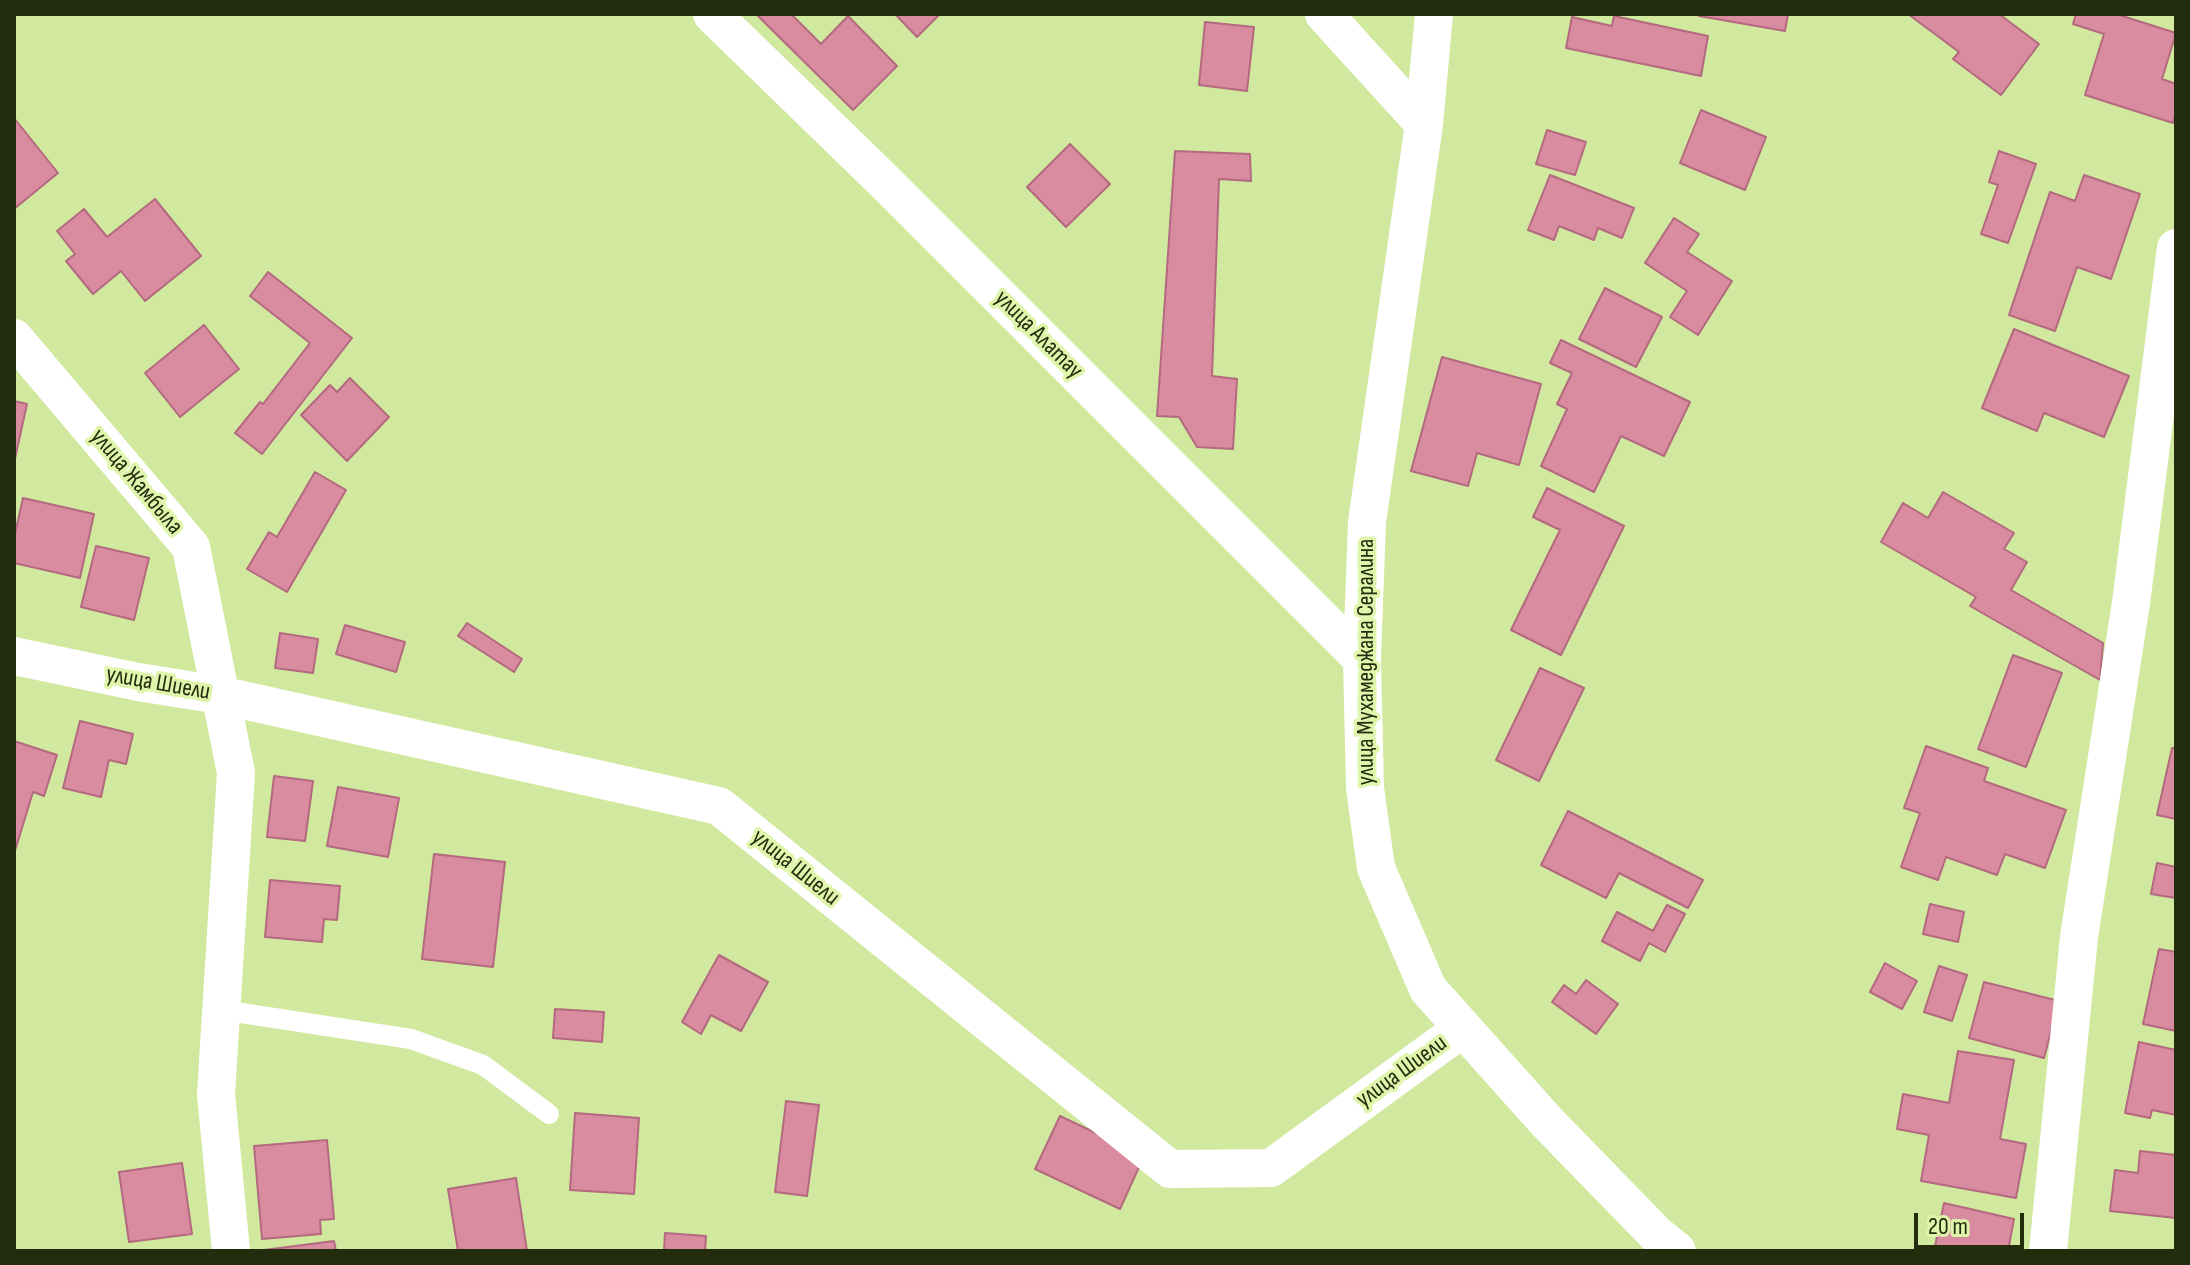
<!DOCTYPE html>
<meta charset="utf-8">
<style>
body{margin:0}
#map{position:relative;width:2190px;height:1265px;overflow:hidden;background:#d1e89f;font-family:"Sofia Sans Condensed",sans-serif}
canvas{display:block}
.frame{position:absolute;inset:0;border:16px solid #242c0e;pointer-events:none}
.scale{position:absolute;left:1914px;top:1213px;width:110px;height:36px;box-sizing:border-box;border:4px solid #242c0e;border-top:0;padding-left:10px;font-size:24px;line-height:28px;white-space:nowrap;color:#242c0e;-webkit-text-stroke:6px #def5ab;paint-order:stroke}
</style>
<div id="map">
<canvas width="2190" height="1265"></canvas>
<div class="frame"></div>
<div class="scale">20 m</div>
</div>
<script>
const context = document.querySelector('canvas').getContext('2d');
context.lineJoin = 'round';
function paint(path, color) { context.fillStyle = color; context.fill(path, 'evenodd'); }
const poly = rows => new Path2D(rows.map(r => 'M' + r).join(''));
function trace(path, color, width, dash) { context.strokeStyle = color; context.lineWidth = width; context.lineCap = dash ? 'butt' : 'round'; context.setLineDash(dash || []); context.stroke(path); }
function label(font, color, halo, rows, align = 'center') {
  context.font = font + ' "Sofia Sans Condensed",sans-serif'; context.lineWidth = 7; context.setLineDash([]); context.textBaseline = 'middle'; context.strokeStyle = halo; context.fillStyle = color; for (const [text, x, y, turn = 0] of rows) {
    context.save(); context.translate(x, y); context.rotate((+turn || 0) * Math.PI / 180); context.textAlign = isNaN(turn) ? turn : align; if (halo) context.strokeText(text, 0, 0); context.fillText(text, 0, 0); context.restore();
  }
}
const building = poly([
 [756,14,791,14,821,44,848,16,897,66,853,110,756,14],
 [895,14,940,14,917,37,895,14],
 [1699,14,1788,14,1785,31,1699,16,1699,14],
 [1908,14,1999,14,2039,44,2001,95,1953,59,1959,52,1908,14],
 [2076,14,2116,14,2176,33,2162,79,2176,84,2176,113,2173,123,2085,95,2104,34,2073,24,2076,14],
 [1614,16,1708,36,1701,76,1566,48,1572,17,1612,26,1614,16],
 [1205,22,1254,27,1247,91,1199,85,1205,22],
 [1701,110,1766,137,1745,190,1680,163,1701,110],
 [14,118,58,173,14,209,14,118],
 [1547,130,1586,142,1575,175,1536,164,1547,130],
 [1070,144,1110,184,1066,227,1027,187,1070,144],
 [1175,151,1250,154,1251,181,1219,179,1212,376,1237,379,1233,449,1197,447,1179,417,1157,416,1175,151],
 [1999,151,2036,164,2008,243,1981,234,1998,185,1989,182,1999,151],
 [1550,175,1634,208,1622,238,1598,228,1594,240,1559,226,1554,240,1528,230,1550,175],
 [2084,175,2140,194,2111,279,2077,267,2055,331,2009,315,2050,192,2075,201,2084,175],
 [155,199,201,256,145,301,121,271,93,294,66,261,75,254,57,231,84,209,107,237,155,199],
 [1674,218,1699,234,1687,252,1732,281,1698,335,1670,317,1687,291,1645,263,1674,218],
 [268,272,352,338,262,454,235,433,260,402,263,404,310,343,250,296,268,272],
 [1605,288,1662,317,1636,367,1579,339,1605,288],
 [204,325,239,369,180,417,145,373,204,325],
 [2014,329,2129,376,2104,437,2044,413,2037,431,1982,408,2014,329],
 [1561,340,1690,402,1664,456,1621,436,1594,492,1541,466,1567,409,1557,404,1572,373,1550,363,1561,340],
 [1442,357,1541,384,1519,465,1477,453,1468,486,1411,471,1442,357],
 [350,378,389,417,347,461,301,415,330,385,337,392,350,378],
 [14,401,27,404,14,463,14,401],
 [315,472,346,490,287,592,247,569,269,532,277,537,315,472],
 [1547,488,1624,526,1561,655,1511,630,1560,530,1533,517,1547,488],
 [1943,492,2014,533,2004,549,2027,562,2011,590,2103,643,2100,680,1970,606,1976,597,1881,542,1903,503,1928,518,1943,492],
 [23,498,94,514,80,578,14,563,14,538,23,498],
 [96,546,149,558,134,620,81,607,96,546],
 [467,623,522,659,514,672,458,636,467,623],
 [345,625,405,642,396,672,336,654,345,625],
 [280,633,318,639,313,673,275,668,280,633],
 [2013,655,2062,673,2026,767,1978,749,2013,655],
 [1540,668,1584,688,1539,781,1496,760,1540,668],
 [80,721,133,734,126,764,109,760,101,797,63,788,80,721],
 [14,741,57,755,44,796,33,792,14,854,14,741],
 [1926,746,1988,768,1984,781,2066,810,2045,868,2005,854,1997,875,1946,857,1938,880,1901,867,1920,813,1904,808,1926,746],
 [2172,748,2176,748,2176,819,2157,815,2172,748],
 [274,776,313,781,305,841,267,837,274,776],
 [338,787,399,798,388,857,327,846,338,787],
 [1568,811,1703,880,1688,908,1619,873,1606,898,1541,865,1568,811],
 [434,854,505,862,493,967,422,959,434,854],
 [2157,863,2176,867,2176,898,2151,894,2157,863],
 [270,880,340,886,337,920,324,919,322,942,265,937,270,880],
 [1930,904,1964,912,1958,942,1923,934,1930,904],
 [1667,905,1685,914,1665,952,1649,943,1640,961,1602,941,1617,912,1653,931,1667,905],
 [2159,949,2176,952,2176,1031,2143,1024,2159,949],
 [719,955,768,982,741,1031,711,1015,701,1034,682,1022,719,955],
 [1885,963,1917,981,1902,1009,1870,992,1885,963],
 [1939,966,1967,975,1952,1021,1924,1012,1939,966],
 [1586,980,1618,1004,1596,1034,1552,1002,1564,985,1576,994,1586,980],
 [1984,982,2059,1001,2044,1058,1969,1038,1984,982],
 [555,1009,604,1012,602,1042,553,1038,555,1009],
 [2139,1042,2176,1050,2176,1115,2152,1110,2150,1118,2125,1113,2139,1042],
 [1958,1051,2014,1060,2000,1139,2026,1144,2016,1198,1921,1181,1929,1135,1897,1129,1903,1094,1949,1103,1958,1051],
 [786,1101,819,1105,807,1196,775,1192,786,1101],
 [575,1113,639,1118,634,1194,570,1190,575,1113],
 [1060,1116,1144,1156,1120,1209,1035,1169,1060,1116],
 [327,1140,334,1219,320,1220,321,1234,262,1239,254,1146,327,1140],
 [2140,1151,2176,1155,2176,1218,2110,1211,2115,1170,2138,1173,2140,1151],
 [182,1163,192,1234,129,1242,119,1172,182,1163],
 [516,1178,527,1251,458,1251,448,1189,516,1178],
 [1944,1203,2014,1219,2008,1251,1934,1251,1944,1203],
 [665,1233,706,1236,705,1251,664,1251,665,1233],
 [334,1241,336,1251,264,1251,264,1250,334,1241]
]);
const service = poly([
 [222,1010,411,1039,483,1065,549,1114]
]);
const minor = poly([
 [712,14,887,184,1362,659],
 [1324,14,1424,124],
 [1434,14,1424,124,1367,522,1362,659,1365,788,1376,868,1428,989,1547,1122,1656,1234,1677,1251],
 [14,338,191,547,236,773,216,1094,231,1251],
 [14,656,138,682,220,695,719,806,1170,1169,1271,1168,1463,1028],
 [2048,1251,2079,937,2131,603,2176,248]
]);
const streetNames = [
 ["улица Алатау",1038,335,45],
 ["улица Жамбыла",136,482,50],
 ["улица Мухамеджана Сералина",1367,662,-90],
 ["улица Шиели",158,684,10],
 ["улица Шиели",795,868,39],
 ["улица Шиели",1402,1072,-36]
];
paint(building, '#d98ba0');
trace(building, '#b3697e', 2);
trace(service, '#fff', 20);
trace(minor, '#fff', 38);
label('24px', '#242c0e', '#def5ab', streetNames);
</script>
